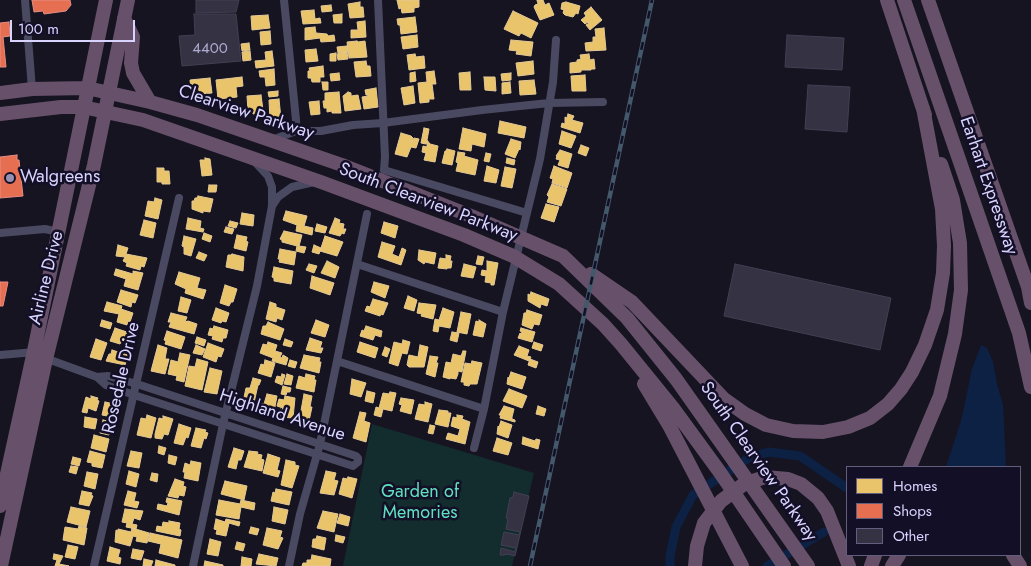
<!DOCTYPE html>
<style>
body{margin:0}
#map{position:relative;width:1031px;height:566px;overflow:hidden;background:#161421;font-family:Jost,sans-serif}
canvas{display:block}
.legend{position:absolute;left:846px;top:466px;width:175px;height:90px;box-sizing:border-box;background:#130f26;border:1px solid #625e7d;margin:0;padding:6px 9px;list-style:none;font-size:15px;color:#d9d4ff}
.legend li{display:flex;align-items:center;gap:10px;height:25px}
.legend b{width:25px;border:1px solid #625e7d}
.scale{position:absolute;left:10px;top:20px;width:125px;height:22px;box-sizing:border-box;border:2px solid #d9d4ff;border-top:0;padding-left:6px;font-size:15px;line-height:18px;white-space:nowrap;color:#d9d4ff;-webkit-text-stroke:4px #130f26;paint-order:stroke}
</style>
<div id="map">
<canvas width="1031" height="566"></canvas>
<ul class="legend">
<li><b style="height:14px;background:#e9c46a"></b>Homes</li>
<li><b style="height:14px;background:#e76f51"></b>Shops</li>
<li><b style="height:14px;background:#343243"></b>Other</li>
</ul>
<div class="scale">100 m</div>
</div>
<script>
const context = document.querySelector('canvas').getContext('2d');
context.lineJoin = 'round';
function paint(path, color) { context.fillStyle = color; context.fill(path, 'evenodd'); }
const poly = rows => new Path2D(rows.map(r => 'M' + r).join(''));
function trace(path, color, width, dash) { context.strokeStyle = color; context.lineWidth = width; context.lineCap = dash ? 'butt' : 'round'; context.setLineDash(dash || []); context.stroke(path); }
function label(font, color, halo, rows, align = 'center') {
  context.font = font + ' Jost,sans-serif'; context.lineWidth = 5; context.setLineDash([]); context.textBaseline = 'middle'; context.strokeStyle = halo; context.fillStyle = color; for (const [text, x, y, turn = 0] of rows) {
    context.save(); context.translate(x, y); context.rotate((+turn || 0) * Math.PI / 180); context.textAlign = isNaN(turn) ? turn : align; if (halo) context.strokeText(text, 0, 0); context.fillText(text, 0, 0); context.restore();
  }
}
const green = poly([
 [372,424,534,473,512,566,343,566]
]);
const water = poly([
 [981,345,987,348,993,362,997,384,1003,405,1006,467,946,467,961,421,972,369]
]);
const homes = poly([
 [397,0,419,0,419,7,414,8,414,12,402,13,401,8,399,9,397,0],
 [537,0,543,0,545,5,549,3,554,15,540,20,534,7,535,5,538,4,537,0],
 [360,2,360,7,363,7,364,17,350,18,348,4,360,2],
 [566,2,580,6,578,14,576,13,573,17,565,15,563,13,564,10,561,9,562,3,566,2],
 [331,5,332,11,322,12,321,6,331,5],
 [591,7,602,20,590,30,586,25,589,23,588,22,585,24,581,20,586,16,584,13,591,7],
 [314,10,315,19,320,18,321,23,303,24,301,11,314,10],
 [513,11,538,23,531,38,521,33,519,36,504,29,513,11],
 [342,14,342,23,334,23,333,15,342,14],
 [268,15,270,28,252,30,251,16,268,15],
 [415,17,417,32,401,34,400,25,398,25,397,19,415,17],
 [365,21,366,37,351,38,351,30,358,30,357,22,365,21],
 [315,27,316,33,327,34,328,36,334,35,335,41,321,42,320,38,305,40,305,28,315,27],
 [604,28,606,50,586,51,585,43,593,42,593,37,596,37,595,29,604,28],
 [270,31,271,44,261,45,260,32,270,31],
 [417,35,418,47,403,49,401,37,417,35],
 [511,40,533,42,531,56,516,54,517,51,509,50,511,40],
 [357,41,358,42,365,41,367,57,349,58,347,42,357,41],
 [249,43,250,50,242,51,241,44,249,43],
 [347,46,348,52,338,53,337,47,347,46],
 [316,49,318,61,306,62,305,50,316,49],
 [250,51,251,60,243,61,242,52,250,51],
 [272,51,274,66,256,68,255,61,266,60,265,52,272,51],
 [347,52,348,59,338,60,337,54,347,52],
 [336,53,336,61,330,61,330,54,336,53],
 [415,54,416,57,424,56,425,68,409,70,407,55,415,54],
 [589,54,590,60,594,59,595,69,591,69,591,70,581,70,581,72,570,73,570,63,577,62,577,60,581,59,580,55,589,54],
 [366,61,367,66,370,66,371,76,356,77,354,62,366,61],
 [533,61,534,74,518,76,516,63,533,61],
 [323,66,324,77,320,77,320,82,312,82,311,78,308,78,308,71,310,71,309,68,323,66],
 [274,69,275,85,266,86,265,77,260,77,259,71,274,69],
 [434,71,436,84,432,84,434,99,429,99,429,102,420,103,418,83,427,82,426,72,434,71],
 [415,72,416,81,410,82,410,73,415,72],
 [470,72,471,90,460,90,459,73,470,72],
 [339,73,340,80,331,81,330,74,339,73],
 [511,73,511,80,502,81,501,74,511,73],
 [585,75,586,91,572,91,571,76,585,75],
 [242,77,243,86,236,87,237,97,218,99,216,80,242,77],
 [484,77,495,77,496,91,485,90,484,77],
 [210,78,212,93,199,94,199,89,191,90,190,80,210,78],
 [534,80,536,94,520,95,519,81,534,80],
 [322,82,328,82,328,90,323,90,322,82],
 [510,82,511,93,502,94,502,83,510,82],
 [413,86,415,103,404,105,401,88,413,86],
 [376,88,378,107,364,109,362,97,368,96,368,95,366,95,365,90,376,88],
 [278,91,278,96,269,97,268,92,278,91],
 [339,92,341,113,332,113,332,111,327,112,327,108,324,108,323,101,325,101,325,93,339,92],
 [348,92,351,93,351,96,358,95,361,109,345,111,343,96,348,92],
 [261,95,263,110,258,110,258,113,253,114,253,111,248,111,247,96,261,95],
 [279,99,281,119,270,120,269,100,279,99],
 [319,101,320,114,311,115,309,102,319,101],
 [568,114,574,116,572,120,583,123,580,133,561,127,562,123,565,124,565,117,567,118,568,114],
 [500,121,526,127,524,138,498,133,500,121],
 [424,128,429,129,427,140,430,144,438,146,435,162,424,160,426,153,422,152,423,146,427,147,427,144,426,142,426,144,421,143,424,128],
 [463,128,486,134,484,147,472,144,471,151,459,149,463,128],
 [562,131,576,136,571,148,559,144,562,131],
 [401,133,411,136,413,138,411,143,414,138,419,139,416,148,411,147,407,157,395,154,401,133],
 [511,139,521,142,520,150,519,149,515,158,505,154,511,139],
 [581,145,589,148,586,156,578,153,581,145],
 [447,149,455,151,452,165,442,163,445,151,446,151,447,149],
 [560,150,572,154,568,168,558,165,560,160,556,159,557,156,556,156,560,150],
 [458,152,465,153,464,156,478,160,475,175,456,171,458,163,456,162,458,152],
 [486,153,491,154,489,162,484,161,486,153],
 [205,158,210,159,212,175,202,176,200,160,205,160,205,158],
 [507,158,515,160,514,165,506,163,507,158],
 [487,166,499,170,496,183,484,181,487,166],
 [554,166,572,173,567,188,552,183,553,179,550,178,554,166],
 [505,167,516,169,512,188,501,186,505,167],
 [157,168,164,168,164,171,169,171,170,184,162,184,162,182,157,182,157,168],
 [552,184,567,189,561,206,547,202,549,197,547,195,552,184],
 [209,185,217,185,216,192,208,192,209,185],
 [198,196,213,199,210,212,203,211,203,213,192,209,192,201,194,201,195,198,197,198,198,196],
 [155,198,162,200,158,219,145,216,148,201,154,202,155,198],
 [546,204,559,207,554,222,541,218,546,204],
 [286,211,307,216,304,226,313,228,312,235,296,231,297,225,283,220,286,211],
 [242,213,254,215,253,226,240,224,242,213],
 [188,218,201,221,200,228,204,229,203,232,186,229,188,218],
 [335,218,340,220,339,223,344,224,343,229,346,229,344,234,342,233,340,236,329,233,335,218],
 [144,220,156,223,153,238,140,235,144,220],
 [230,221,238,223,236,228,228,226,230,221],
 [384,222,398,226,395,238,381,233,384,222],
 [317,224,327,227,325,233,315,231,317,224],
 [226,227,234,229,232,234,224,232,226,227],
 [284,231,302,235,299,246,306,247,304,253,296,251,297,246,282,242,282,240,280,239,284,231],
 [204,233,212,236,210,242,202,239,204,233],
 [237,235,247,237,246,241,248,242,246,251,234,248,237,235],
 [184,236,196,239,191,256,184,254,184,247,182,246,184,236],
 [325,236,343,242,337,256,320,251,325,236],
 [382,242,395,246,392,254,399,257,402,248,406,250,401,265,378,257,382,242],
 [118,245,128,248,126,254,147,258,144,267,141,266,140,270,126,266,127,263,123,261,125,257,116,256,118,245],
 [314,245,321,248,319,254,312,252,314,245],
 [280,249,296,252,294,265,279,262,280,259,278,259,280,249],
 [419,250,436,253,434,264,425,262,424,264,418,260,419,250],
 [199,252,207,255,204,261,196,258,199,252],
 [232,254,244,257,243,271,226,267,228,255,231,255,232,254],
 [446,255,451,256,450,261,452,261,451,268,447,268,447,269,438,268,440,258,446,259,446,255],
 [478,256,484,257,482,265,476,264,478,256],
 [327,261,339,267,335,278,321,273,327,261],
 [487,261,498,263,494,285,491,285,491,283,485,282,486,276,481,275,482,270,487,271,487,261],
 [309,264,317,266,314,273,306,270,309,264],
 [464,264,476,267,473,278,461,276,464,264],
 [274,267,293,271,291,284,274,281,274,278,272,277,274,267],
 [116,269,133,274,133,271,143,273,138,290,124,286,126,279,114,275,116,269],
 [179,272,200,278,197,288,206,290,203,299,185,293,186,289,175,284,179,272],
 [312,276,334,283,330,295,310,288,312,276],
 [374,282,389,286,385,298,371,292,374,282],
 [225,285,237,289,233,302,231,302,229,306,220,303,225,285],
 [121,290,138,295,135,303,132,302,131,307,117,302,121,290],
 [531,292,549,299,547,306,541,304,540,308,528,301,528,294,530,295,531,292],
 [408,296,417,300,414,311,404,308,408,296],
 [181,297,191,300,187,313,178,311,181,297],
 [373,299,388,303,383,315,381,314,380,316,365,311,367,306,370,307,373,299],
 [107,302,122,306,121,309,133,313,130,322,128,321,127,325,117,322,119,314,104,311,107,302],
 [270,302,276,304,276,307,285,310,282,320,277,318,276,322,266,319,270,302],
 [419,303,436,305,433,319,421,316,422,314,417,313,419,303],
 [216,308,229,313,226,322,222,321,221,323,212,320,216,308],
 [443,308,454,312,450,328,439,326,438,332,433,331,435,319,439,320,443,308],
 [527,310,542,315,539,325,534,324,532,329,522,325,524,313,526,313,527,310],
 [461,312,471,314,467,334,457,332,461,312],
 [171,313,187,317,185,322,188,321,197,324,194,334,169,327,171,322,168,322,171,313],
 [102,320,112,323,110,329,100,326,102,320],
 [316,320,329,325,325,337,311,333,316,320],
 [479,320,486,324,483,337,473,335,476,321,479,322,479,320],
 [268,322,284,329,280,340,261,334,263,326,266,326,268,322],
 [214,326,228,330,226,338,223,338,222,342,212,339,213,336,208,335,210,328,213,329,214,326],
 [366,326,382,331,381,337,375,335,373,340,360,336,362,330,364,331,366,326],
 [115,328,127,332,124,341,122,340,120,344,110,341,115,328],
 [521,328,535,332,532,342,518,338,520,333,521,334,522,332,520,331,521,328],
 [167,331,185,337,181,349,165,344,166,341,164,340,167,331],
 [452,332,459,333,457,342,450,340,452,332],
 [197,337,206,340,204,346,195,343,197,337],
 [310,338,322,342,320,348,323,348,321,353,306,350,310,338],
 [96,339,107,343,101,360,90,357,96,339],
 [285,339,293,342,291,347,283,345,285,339],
 [403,340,410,342,407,354,402,353,398,366,389,363,394,342,402,344,403,340],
 [268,342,277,345,275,351,282,353,280,357,282,358,283,355,288,358,286,365,272,361,273,358,260,353,263,344,267,345,268,342],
 [360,342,378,348,375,358,357,352,360,342],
 [534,342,543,345,541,351,532,348,534,342],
 [208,343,224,349,221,357,218,356,216,362,203,357,208,343],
 [158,345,167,348,165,359,169,359,165,374,151,371,158,345],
 [196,345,205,349,202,355,193,353,196,345],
 [420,345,428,347,424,367,409,367,407,365,409,355,418,357,420,345],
 [519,346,529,350,527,356,531,357,529,361,514,355,519,346],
 [385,347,390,349,387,357,382,355,385,347],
 [112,350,128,355,125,365,106,361,109,354,111,354,112,350],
 [463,351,466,351,462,372,458,371,458,374,456,379,450,378,450,379,443,377,446,362,451,363,453,354,461,356,463,351],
 [180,353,190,355,184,382,176,380,177,376,168,374,171,360,178,362,180,353],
 [304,355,320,358,319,362,321,362,319,373,300,368,304,355],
 [430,356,438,357,436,363,438,363,435,377,426,374,430,356],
 [197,359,208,362,202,390,185,386,189,366,195,367,197,359],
 [530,359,538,362,536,368,528,365,530,359],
 [265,360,275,363,271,377,258,373,261,364,264,365,265,360],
 [290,360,297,362,295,368,288,366,290,360],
 [472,361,482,363,477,384,470,384,469,386,464,385,464,382,461,382,465,363,471,364,472,361],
 [210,368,222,371,217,394,204,392,210,368],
 [511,372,526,377,522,389,507,384,508,377,509,378,511,372],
 [282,374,285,375,282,385,275,382,277,376,281,377,282,374],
 [287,374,293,376,291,385,284,384,287,374],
 [306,374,315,376,314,380,316,380,314,392,296,388,299,376,305,378,306,374],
 [253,378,261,380,259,385,258,385,253,407,247,406,247,403,243,402,246,388,250,388,253,378],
 [352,379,366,383,361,397,350,394,352,379],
 [283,386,291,388,290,392,287,392,286,395,281,394,283,386],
 [509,389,527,396,522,408,503,401,509,389],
 [367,391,375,393,373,403,365,401,367,391],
 [390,392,396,393,392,411,383,409,381,417,374,415,376,407,379,408,383,393,389,394,390,392],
 [267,394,277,396,274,412,267,410,267,412,260,408,261,403,264,404,267,394],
 [304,394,312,396,310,407,312,407,309,421,305,421,305,423,299,422,304,394],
 [91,396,98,398,97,400,99,401,96,411,88,408,87,413,82,412,86,397,91,399,91,396],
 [285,396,295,398,293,418,281,417,278,415,280,409,282,410,283,408,277,406,279,399,284,400,285,396],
 [401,398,414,400,411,414,400,411,402,405,399,404,401,398],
 [105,402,115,404,112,417,102,415,105,402],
 [425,402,432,404,428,422,415,419,419,404,425,405,425,402],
 [504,406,514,409,512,417,512,419,515,420,515,422,500,418,501,415,499,415,504,406],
 [538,406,546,409,544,416,536,414,538,406],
 [439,410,448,411,448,413,451,413,448,427,435,424,439,410],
 [360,412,366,413,364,421,370,423,366,442,353,438,360,412],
 [147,415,156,418,151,438,137,435,141,418,146,419,147,415],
 [457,415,463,416,462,419,470,422,465,444,446,439,448,433,458,436,460,429,451,426,453,417,457,418,457,415],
 [163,416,173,419,168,435,164,434,162,439,155,438,155,434,159,418,163,419,163,416],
 [85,417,97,419,95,429,84,427,85,417],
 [103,420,112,422,109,435,100,433,103,420],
 [501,421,512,425,508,438,497,434,498,426,499,427,501,421],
 [179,424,191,428,188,438,186,437,183,445,174,443,179,424],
 [430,425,435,426,433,434,428,433,430,425],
 [196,428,206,430,205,432,208,433,206,439,204,438,201,448,191,446,196,428],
 [94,435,109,439,106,452,91,448,94,435],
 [523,437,535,441,536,439,540,440,538,449,522,444,523,437],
 [497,438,512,443,508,455,493,451,497,438],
 [159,446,166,448,164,455,158,453,159,446],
 [234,448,244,451,241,460,238,460,236,469,228,467,234,448],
 [90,451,105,455,102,468,92,466,92,463,87,462,90,451],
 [131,451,142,453,139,468,127,466,131,451],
 [249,451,258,452,257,454,262,455,261,459,264,460,262,471,244,467,249,451],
 [268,454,280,458,277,470,280,471,278,477,263,473,268,454],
 [169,455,177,457,175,465,168,463,169,455],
 [73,457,81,459,79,466,71,464,73,457],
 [286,460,295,462,295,465,299,466,292,488,281,485,286,460],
 [191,461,201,463,198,481,184,478,185,472,183,472,185,463,190,465,191,461],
 [71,466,78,467,76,474,69,472,71,466],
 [129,471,139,474,136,487,126,484,129,471],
 [326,471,336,473,334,480,338,481,334,495,320,493,326,471],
 [87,472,98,474,95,489,84,486,87,472],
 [152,473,158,474,157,482,150,480,152,473],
 [348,477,357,479,352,498,339,494,343,478,347,479,348,477],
 [175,479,184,482,183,486,186,487,184,496,179,495,178,498,168,496,175,479],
 [225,481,247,486,244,500,221,494,225,481],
 [276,489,292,492,289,505,271,501,273,492,275,493,276,489],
 [82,491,92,493,91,495,93,496,89,506,79,504,82,491],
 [128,491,136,493,134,501,139,502,137,508,124,505,128,491],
 [167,498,182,501,179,515,157,509,158,504,167,506,168,503,166,502,167,498],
 [219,500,240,504,241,500,255,503,254,510,241,507,239,519,216,515,219,500],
 [71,507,90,511,86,527,67,522,71,507],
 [274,507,288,510,285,524,272,521,274,507],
 [125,509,143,511,140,520,134,518,132,524,137,525,136,529,126,527,127,523,122,522,125,509],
 [323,511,338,514,334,532,317,528,323,511],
 [340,514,350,517,348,526,337,523,340,514],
 [216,519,225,522,226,519,240,522,239,526,229,523,226,536,216,534,217,530,214,529,216,519],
 [169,521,180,523,179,529,181,530,180,536,156,531,157,526,162,527,163,522,169,523,169,521],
 [79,526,87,528,84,545,63,540,65,527,78,529,79,526],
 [251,527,259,529,257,535,249,533,251,527],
 [132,528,149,533,147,543,136,541,137,537,133,536,130,546,115,542,116,530,118,531,118,529,131,532,132,528],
 [267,528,282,531,280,537,283,538,278,549,263,545,267,528],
 [150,533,182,540,178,558,159,553,161,544,148,541,150,533],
 [336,535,345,537,343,543,335,541,336,535],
 [317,536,326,538,324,550,312,547,313,539,316,539,317,536],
 [210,539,221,542,218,556,207,554,210,539],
 [237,542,245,544,243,551,235,549,237,542],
 [68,545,78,547,75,559,65,557,68,545],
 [110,547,120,550,118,557,121,558,120,564,107,561,110,547],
 [133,549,144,551,141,560,131,558,133,549],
 [54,554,63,556,59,564,69,566,55,566,57,560,53,559,54,554],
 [259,554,278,558,276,566,256,564,259,554],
 [312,555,331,559,330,566,302,566,303,563,307,563,307,560,311,560,312,555],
 [242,557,252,559,251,566,241,566,242,557],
 [144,559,153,561,151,566,143,566,144,559],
 [156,560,175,565,175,566,155,566,156,560],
 [205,561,223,565,223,566,204,566,205,561]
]);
const shops = poly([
 [32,0,70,0,71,5,66,11,44,14,43,11,34,12,32,0],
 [9,22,10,36,3,37,6,67,0,67,0,23,9,22],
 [17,155,17,160,19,160,23,196,0,198,0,157,17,155],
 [0,282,8,282,3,306,0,306,0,282]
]);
const canal = poly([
 [670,566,670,556,676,527,693,495,750,457,769,452,800,456,847,488],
 [767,566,824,532]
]);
const building = poly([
 [196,0,239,0,236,12,196,13,196,0],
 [194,14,236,14,241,61,182,66,179,36,195,35,194,14],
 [787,35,844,38,842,70,785,67,787,35],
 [808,85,850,87,847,132,805,129,808,85],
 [735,264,891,298,880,350,724,316,735,264],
 [514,492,529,496,515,556,507,554,504,555,500,555,501,548,515,552,516,548,501,545,504,532,519,535,520,532,506,529,508,519,506,518,510,498,513,497,514,492]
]);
const street = poly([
 [25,0,32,89],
 [378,0,385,157,384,170,527,213],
 [296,131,321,131,353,125,383,123,482,110,549,103,603,102],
 [272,140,296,131,296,120,284,0],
 [272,206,278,197,292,187,314,182],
 [0,233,45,229,59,232],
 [357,264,503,312],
 [0,355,35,352],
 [45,358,97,377,106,385,134,395,353,466,358,462,358,458,356,456,137,384,108,376,97,377],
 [337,361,484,409],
 [474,448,484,409,503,312,540,159,553,82,556,40],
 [94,566,179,198],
 [193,566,223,424,257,286,272,206,272,187,268,176,255,162],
 [289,566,300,514,320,444,367,214]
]);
const highway = poly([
 [887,0,925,115],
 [904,0,1019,333,1031,387],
 [928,0,1028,287,1031,303],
 [124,18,133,37,131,63,133,73,150,102],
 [0,93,32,89,87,88,150,102,197,115,342,165,471,216,563,256,627,318,676,379,808,566],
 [0,114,61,107,83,107,143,120,321,182,464,235,513,256,559,284,603,324,621,344,673,408,719,471,784,566],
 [591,274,632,302,724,399,745,414,766,425,793,431,823,432,848,427,870,418,888,404,901,389,912,372,925,345,937,310,943,273,944,246,942,209,923,108],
 [644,384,670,427,742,566],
 [910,467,940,396,955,334,961,290,960,243,953,200,941,164],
 [0,506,34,351,106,0],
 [1013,555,1020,566],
 [1,566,46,359,94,165,128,0],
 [695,566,697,546,704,523,721,501,744,484,765,477,788,479,801,484,818,498,827,511,849,566],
 [871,566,875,555],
 [892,566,899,555]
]);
const rail = poly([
 [530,566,652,0]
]);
const markers = [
 [10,178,5,"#9591b1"]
];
const numberNames = [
 ["4400",210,49]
];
const streetNames = [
 ["Clearview Parkway",246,113,18],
 ["Earhart Expressway",988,186,71],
 ["South Clearview Parkway",428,203,21],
 ["Airline Drive",47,278,-76],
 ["Rosedale Drive",122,378,-77],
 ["Highland Avenue",282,416,18],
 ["South Clearview Parkway",758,462,55]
];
const poiNames = [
 ["Walgreens",20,178]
];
const parkNames = [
 ["Garden of",420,493],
 ["Memories",420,514]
];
paint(green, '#132c2d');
paint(water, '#0d2144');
paint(homes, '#e9c46a');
trace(homes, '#e4c997', 1);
paint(shops, '#e76f51');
trace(shops, '#e38d85', 1);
trace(canal, '#0d2144', 9);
paint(building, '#343243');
trace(building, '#433f54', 1);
trace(street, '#4a4962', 8);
trace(highway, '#67516a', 14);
trace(rail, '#43596b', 4.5);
trace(rail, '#130f26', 2.5, [8]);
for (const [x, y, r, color] of markers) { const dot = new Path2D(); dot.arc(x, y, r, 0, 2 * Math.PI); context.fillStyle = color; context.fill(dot); trace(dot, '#130f26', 2); }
label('15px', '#b0acd0', null, numberNames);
label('18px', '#d9d4ff', '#130f26', streetNames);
label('18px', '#d9d4ff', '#130f26', poiNames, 'left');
label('18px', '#5fe0c0', '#130f26', parkNames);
</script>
